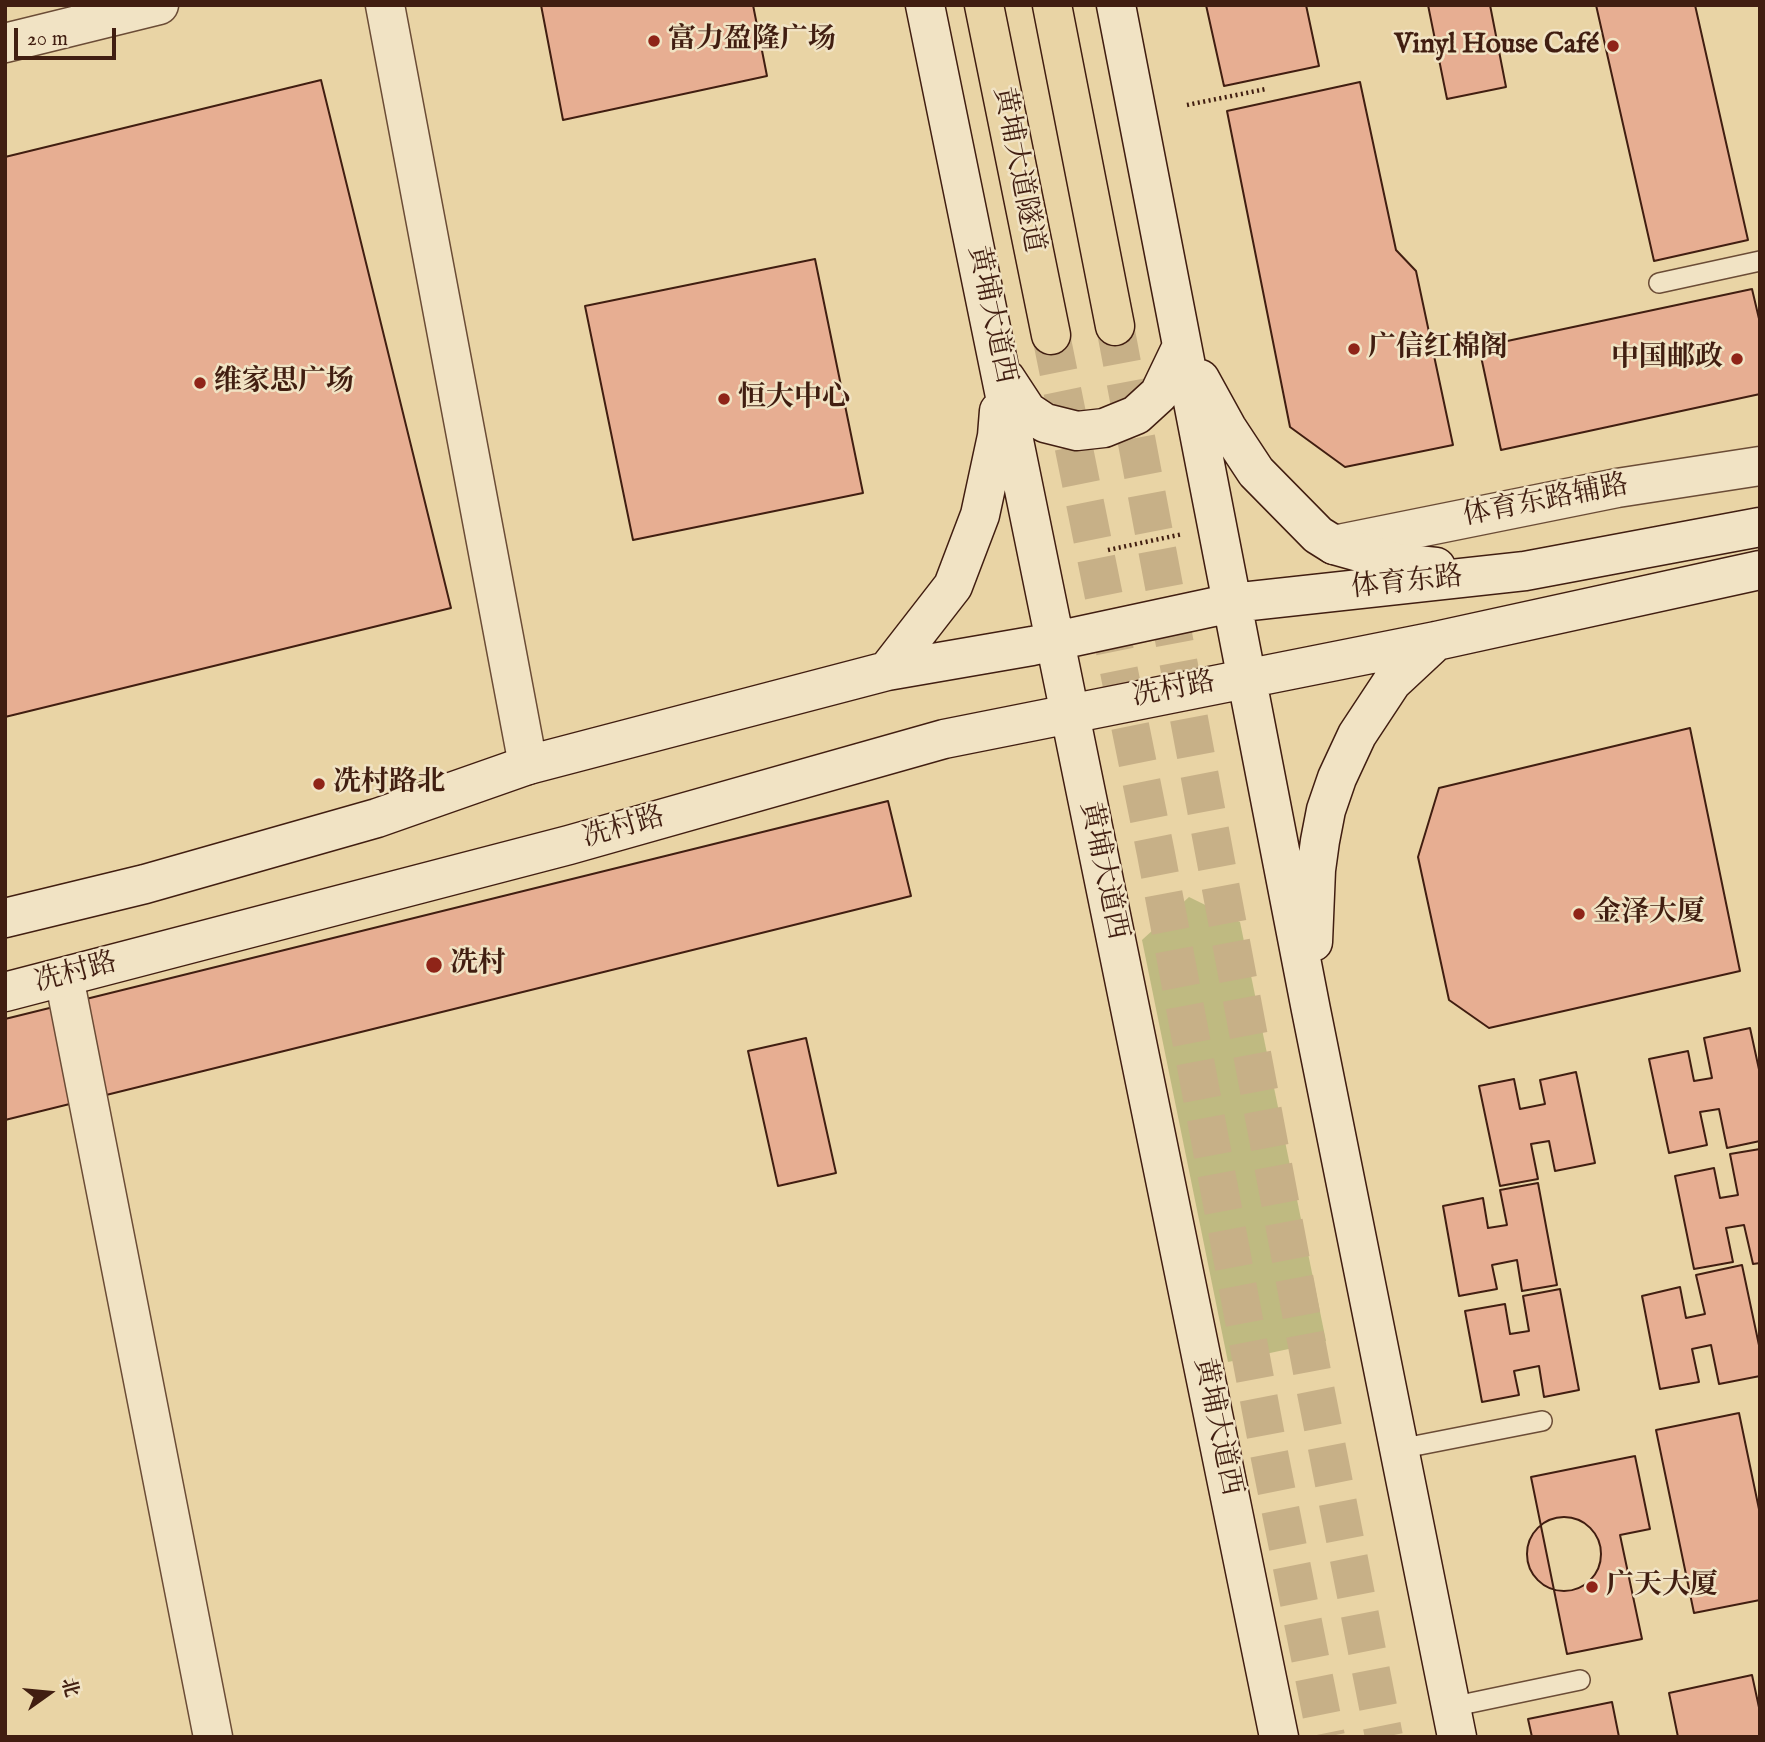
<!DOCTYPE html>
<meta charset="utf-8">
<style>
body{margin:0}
#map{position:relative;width:1765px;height:1742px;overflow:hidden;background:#e9d4a5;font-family:"IM FELL English","Noto Serif SC",serif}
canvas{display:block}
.frame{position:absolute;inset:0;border:7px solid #411e11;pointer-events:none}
.north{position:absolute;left:14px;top:1658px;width:70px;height:70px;-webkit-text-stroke:5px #f1e3c4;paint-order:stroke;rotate:75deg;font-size:19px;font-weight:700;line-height:28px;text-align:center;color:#411e11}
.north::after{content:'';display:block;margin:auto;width:24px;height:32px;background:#411e11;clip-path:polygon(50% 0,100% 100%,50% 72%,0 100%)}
.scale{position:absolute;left:14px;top:28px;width:102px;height:32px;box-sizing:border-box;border:4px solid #411e11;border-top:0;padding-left:9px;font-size:21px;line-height:24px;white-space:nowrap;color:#411e11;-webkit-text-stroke:5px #f1e3c4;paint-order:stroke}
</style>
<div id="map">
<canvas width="1765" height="1742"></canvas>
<div class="frame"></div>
<div class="north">北</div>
<div class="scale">20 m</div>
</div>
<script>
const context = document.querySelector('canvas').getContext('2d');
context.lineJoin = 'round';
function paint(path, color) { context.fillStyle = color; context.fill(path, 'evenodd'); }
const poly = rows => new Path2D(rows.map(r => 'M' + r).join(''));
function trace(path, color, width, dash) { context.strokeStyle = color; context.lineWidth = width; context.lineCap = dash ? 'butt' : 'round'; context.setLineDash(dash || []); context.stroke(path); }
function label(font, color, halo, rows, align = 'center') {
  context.font = font + ' "IM FELL English","Noto Serif SC",serif'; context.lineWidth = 5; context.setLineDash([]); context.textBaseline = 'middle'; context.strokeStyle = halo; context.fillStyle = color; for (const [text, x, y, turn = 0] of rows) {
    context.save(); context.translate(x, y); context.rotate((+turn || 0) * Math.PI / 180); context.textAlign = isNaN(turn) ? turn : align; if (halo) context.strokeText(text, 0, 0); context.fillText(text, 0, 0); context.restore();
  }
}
const green = poly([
 [1189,897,1240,922,1326,1341,1228,1362,1142,940]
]);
const building = poly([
 [541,5,753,5,767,76,563,120,541,5],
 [1206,5,1306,5,1319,66,1224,86,1206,5],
 [1428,5,1490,5,1506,87,1447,99,1428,5],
 [1596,5,1695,5,1748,240,1654,261,1596,5],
 [321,80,451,608,5,717,5,157,321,80],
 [1360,82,1396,250,1416,271,1453,445,1345,467,1290,427,1227,111,1360,82],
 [815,259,863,493,633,540,585,306,815,259],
 [1752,289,1760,323,1760,394,1501,450,1479,347,1752,289],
 [1690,728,1740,971,1489,1028,1449,1000,1418,857,1439,788,1690,728],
 [888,801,911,896,5,1120,5,1019,888,801],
 [1750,1028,1760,1074,1760,1141,1727,1148,1719,1109,1700,1112,1707,1145,1669,1153,1649,1059,1688,1051,1694,1081,1712,1078,1704,1038,1750,1028],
 [806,1038,836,1173,778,1186,748,1051,806,1038],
 [1576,1072,1595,1163,1555,1171,1549,1141,1531,1144,1538,1179,1500,1186,1479,1086,1514,1079,1520,1109,1545,1104,1540,1080,1576,1072],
 [1760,1149,1760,1263,1753,1264,1744,1225,1726,1228,1733,1262,1694,1269,1675,1176,1714,1168,1720,1198,1738,1195,1730,1154,1760,1149],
 [1538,1183,1557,1285,1522,1291,1517,1260,1492,1265,1497,1289,1459,1296,1443,1206,1483,1198,1488,1228,1507,1225,1500,1190,1538,1183],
 [1742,1265,1760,1350,1760,1376,1719,1384,1711,1345,1692,1349,1699,1382,1660,1389,1642,1296,1680,1287,1686,1318,1705,1314,1696,1275,1742,1265],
 [1560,1289,1579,1390,1544,1397,1539,1366,1514,1371,1519,1395,1482,1402,1465,1311,1505,1304,1510,1334,1529,1331,1523,1296,1560,1289],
 [1739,1413,1760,1514,1760,1600,1694,1613,1656,1430,1739,1413],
 [1635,1456,1650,1529,1620,1535,1642,1639,1567,1654,1531,1477,1635,1456],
 '1527 1554a37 37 0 1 1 74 0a37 37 0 1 1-74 0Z',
 [1752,1675,1760,1712,1760,1737,1678,1737,1669,1693,1752,1675],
 [1612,1702,1619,1737,1532,1737,1528,1719,1612,1702]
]);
const primaryTunnel = poly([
 [1115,326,1313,1377,1384,1737],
 [1051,335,1156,854,1270,1458,1326,1737]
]);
const path = poly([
 [1187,105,1266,89],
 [1108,550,1183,534]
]);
const lane = poly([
 [1659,283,1760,261],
 [1399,1449,1542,1421],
 [1451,1707,1580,1680]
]);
const street = poly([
 [385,5,528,765],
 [5,43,159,5],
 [1334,545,1617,488,1760,466],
 [64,977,213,1737]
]);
const secondary = poly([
 [925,5,1279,1737],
 [1116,5,1311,1010,1457,1737],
 [1006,379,1027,411,1045,423,1077,431,1104,428,1136,415,1159,394,1182,346],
 [1200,379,1227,428,1256,472,1318,535,1334,545,1398,563,1436,567],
 [887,671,953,586,980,515,997,436,999,411],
 [5,918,145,884,377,818,528,765,887,671,1032,646,1232,603,1525,571,1760,527],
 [1313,942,1316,870,1320,841,1326,810,1337,778,1357,735,1392,682,1436,641],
 [5,992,569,845,944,739,1436,641,1760,570]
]);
const primary = poly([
 [984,5,1051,335],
 [1052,5,1115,326]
]);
const markers = [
 [654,41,7,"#8f2418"],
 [1613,46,7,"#8f2418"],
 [1354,349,7,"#8f2418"],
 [1737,359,7,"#8f2418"],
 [200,383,7,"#8f2418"],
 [724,399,7,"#8f2418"],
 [319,784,7,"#8f2418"],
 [1579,914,7,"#8f2418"],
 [434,965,9,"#8f2418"],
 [1592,1587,7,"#8f2418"]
];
const poiNames = [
 ["富力盈隆广场",668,41],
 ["Vinyl House Café",1599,46,"right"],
 ["广信红棉阁",1368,349],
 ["中国邮政",1723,359,"right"],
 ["维家思广场",214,383],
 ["恒大中心",738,399],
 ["冼村路北",333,784],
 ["金泽大厦",1593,914],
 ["冼村",450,965],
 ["广天大厦",1606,1587]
];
const streetNames = [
 ["黄埔大道隧道",1017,170,79],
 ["黄埔大道西",990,315,78],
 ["体育东路辅路",1546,502,-11],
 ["体育东路",1407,584,-6],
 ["冼村路",1174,691,-11],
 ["冼村路",624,829,-16],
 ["黄埔大道西",1102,871,78],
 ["冼村路",76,974,-15],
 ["黄埔大道西",1216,1427,78]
];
paint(green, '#bfba81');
paint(building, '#e7ae92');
trace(building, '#411e11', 2);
trace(primaryTunnel, '#c7b087', 38, [38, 19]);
trace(lane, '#6b4c36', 22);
trace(street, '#6b4c36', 41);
trace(secondary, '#411e11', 41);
trace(primary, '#411e11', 41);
trace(path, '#411e11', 4.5, [2, 3.5]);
trace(lane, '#f1e3c4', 19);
trace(street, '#f1e3c4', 38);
trace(secondary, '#f1e3c4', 38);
trace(primary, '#e9d4a5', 38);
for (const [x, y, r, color] of markers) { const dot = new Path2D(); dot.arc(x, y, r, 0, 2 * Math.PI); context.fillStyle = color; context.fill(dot); trace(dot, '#f1e3c4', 2.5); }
label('bold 28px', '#411e11', '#f1e3c4', poiNames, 'left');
label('28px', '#411e11', '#f1e3c4', streetNames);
</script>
